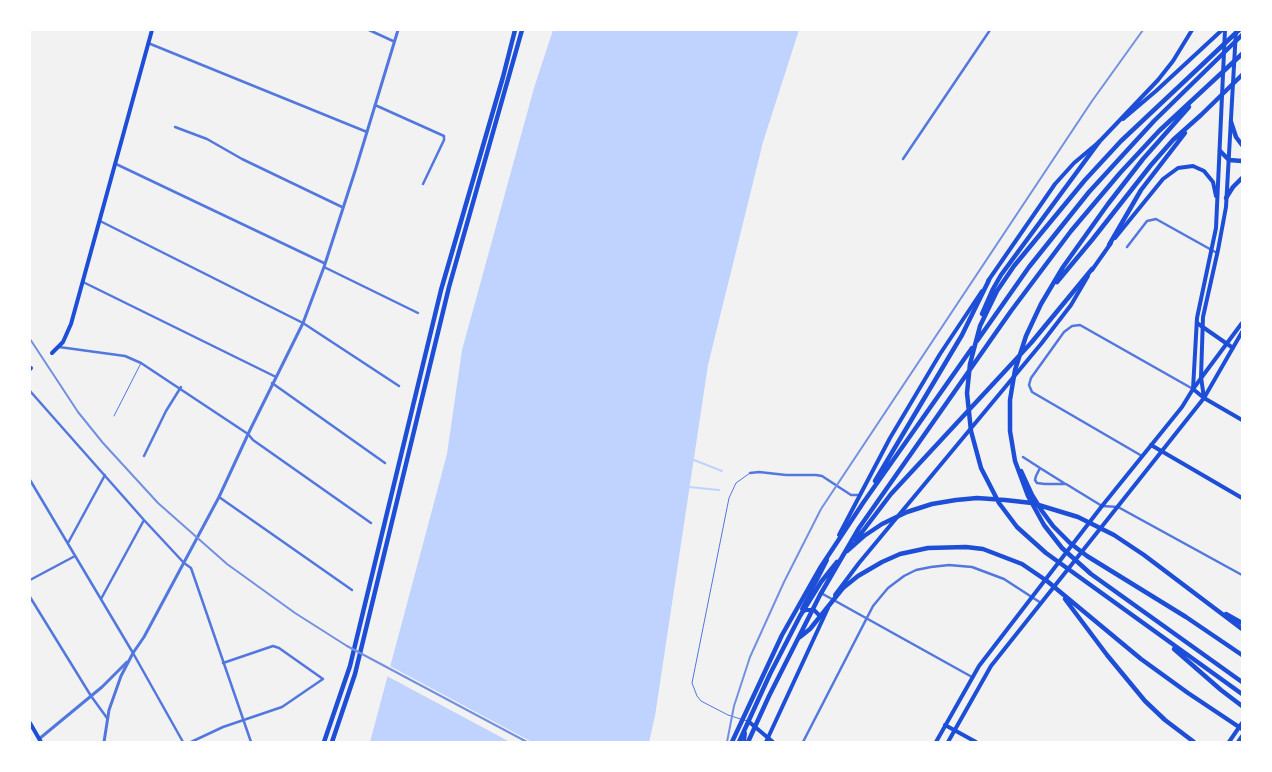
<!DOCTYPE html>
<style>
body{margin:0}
#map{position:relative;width:1272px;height:772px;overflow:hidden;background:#f2f2f2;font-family:"Work Sans",sans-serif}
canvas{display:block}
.frame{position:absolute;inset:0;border:31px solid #fff;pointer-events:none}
</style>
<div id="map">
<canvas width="1272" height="772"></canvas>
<div class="frame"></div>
</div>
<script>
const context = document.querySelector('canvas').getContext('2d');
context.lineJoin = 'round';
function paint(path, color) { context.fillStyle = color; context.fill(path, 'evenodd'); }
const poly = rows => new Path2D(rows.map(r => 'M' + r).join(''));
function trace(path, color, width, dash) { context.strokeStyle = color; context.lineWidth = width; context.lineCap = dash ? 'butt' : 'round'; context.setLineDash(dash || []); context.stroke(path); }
const water = poly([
 [553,30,799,30,763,142,708,365,655,716,649,742,370,742,447,454,462,350,534,88]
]);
const pier = poly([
 [388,665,532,742,510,742,385,675]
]);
const stream = poly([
 [694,460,722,471],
 [689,487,719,490]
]);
const service = poly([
 [114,416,141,363],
 [747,721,728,715,701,701,697,696,692,683,729,498,736,483,750,473]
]);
const minor = poly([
 [369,30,393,41],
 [148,43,367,132],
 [375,105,444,136,444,140,423,184],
 [175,127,207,139,242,159,342,207],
 [903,159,990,30],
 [116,164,324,263],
 [100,221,303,323,399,386],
 [1127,247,1147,221,1156,219,1217,253],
 [324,267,418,313],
 [83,282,276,377],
 [59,347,125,356,141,363,248,434,253,440,371,523],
 [272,383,385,463],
 [30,391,144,520,184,563,191,568,251,742],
 [144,456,166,411,181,387],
 [1142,456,1032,392,1029,385,1031,378,1064,332,1072,326,1080,325,1193,389],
 [1023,457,1040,468,1036,476,1035,480,1037,483,1045,484,1066,484,1102,506,1118,507,1242,575],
 [1040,468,1064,483],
 [750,473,759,472,786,475,816,475,822,476,851,495,859,495],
 [30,480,133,653,183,742],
 [219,497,352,590],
 [68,543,105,475],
 [30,580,75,556],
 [821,593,972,677],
 [30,597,91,696,107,718],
 [101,599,144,520],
 [191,742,223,727,282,707,323,679,279,648,273,646,223,663],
 [803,742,873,606,888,588,904,576,916,570,931,567,949,565,972,567,1004,579,1041,603]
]);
const tertiary = poly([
 [39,739,102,687,127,662],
 [104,742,109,710,121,676,133,653,144,637,219,497,250,430,303,323,324,267,356,168,398,30]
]);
const secondary = poly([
 [1197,323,1233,348],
 [52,353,63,342,71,324,152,30],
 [30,369,31,368],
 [1193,389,1242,323],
 [1204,398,1242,332],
 [1151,445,1242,498],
 [748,721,773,742],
 [945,725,976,742]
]);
const primary = poly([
 [1123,119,1156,91,1222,30],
 [1115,238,1163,179,1178,168,1193,166,1204,171,1213,182,1216,196],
 [1092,270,1111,243],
 [988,281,1055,184,1074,163,1099,142,1158,80,1173,61,1192,30],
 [1193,389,1204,398,1242,420],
 [1204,398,1201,377,1203,317,1218,250,1226,207,1236,30],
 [839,535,890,438,940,354,982,291],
 [835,595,859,563,1041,344,1071,305,1088,276],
 [802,609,827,560],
 [802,612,806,610,814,610,821,617],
 [30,723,41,742],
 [744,742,745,733],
 [766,742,828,608],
 [936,742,979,666,1102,506,1182,407,1193,389,1197,318,1216,228,1225,30],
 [948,742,991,666,1204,398],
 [1229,742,1242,723],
 [1238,742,1242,736]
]);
const motorway = poly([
 [1239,30,1121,141,1085,180,1014,266,997,291,980,326,970,364,967,393,971,431,981,468,999,503,1017,527,1046,553,1242,694],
 [1189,107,1143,159,1108,204,1063,267,1041,304,1026,336,1015,370,1010,400,1010,431,1015,461,1028,496,1044,525,1062,548,1091,574,1242,682],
 [1200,116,1242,75],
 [1231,122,1236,137,1242,145],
 [1220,151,1229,160,1242,161],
 [1226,198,1233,187,1242,178],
 [1109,245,1141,190,1185,133],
 [1057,282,1092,240,1151,165,1173,140,1201,115],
 [982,314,993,289,1001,275,1099,142],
 [977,341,1029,267,1089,192,1154,121,1242,35],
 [1021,471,1032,495,1042,511,1053,526,1070,543,1087,556,1186,617,1242,655],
 [875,481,962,335,989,280],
 [856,540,891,494,1031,343,1092,269],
 [847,551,864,536,882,524,907,512,932,504,956,500,977,498,1005,500,1032,503,1078,517,1114,535,1144,555,1242,629],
 [1065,599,1107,655,1145,701,1165,720,1194,742],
 [1226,614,1242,623],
 [800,637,810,629,843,588,858,576,882,562,900,554,928,548,966,547,983,549,1022,564,1047,581,1141,659,1188,693,1242,729],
 [1174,649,1221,690,1242,706],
 [324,742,350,666,441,290,503,77,515,30],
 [332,742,355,674,449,287,522,30],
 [732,742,782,635,820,568,863,503,972,348],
 [739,742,770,674,800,616,821,582,837,562],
 [748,742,769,696,820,595,859,528,1011,311,1071,231,1120,173,1159,131,1242,54]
]);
const rail = poly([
 [30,339,78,412,103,443,158,503,227,564,295,613,347,646,527,742],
 [727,742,734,706,750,657,784,582,821,509,1092,101,1143,30]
]);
paint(water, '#bfd3fe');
paint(pier, '#f2f2f2');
trace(stream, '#bfd3fe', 2);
trace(service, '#5277de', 1);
trace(minor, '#5277de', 2.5);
trace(tertiary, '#5277de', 3);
trace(secondary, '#1d4ed8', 4);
trace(primary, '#1d4ed8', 4);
trace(motorway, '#1d4ed8', 4.5);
trace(rail, '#7290e2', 2);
</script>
